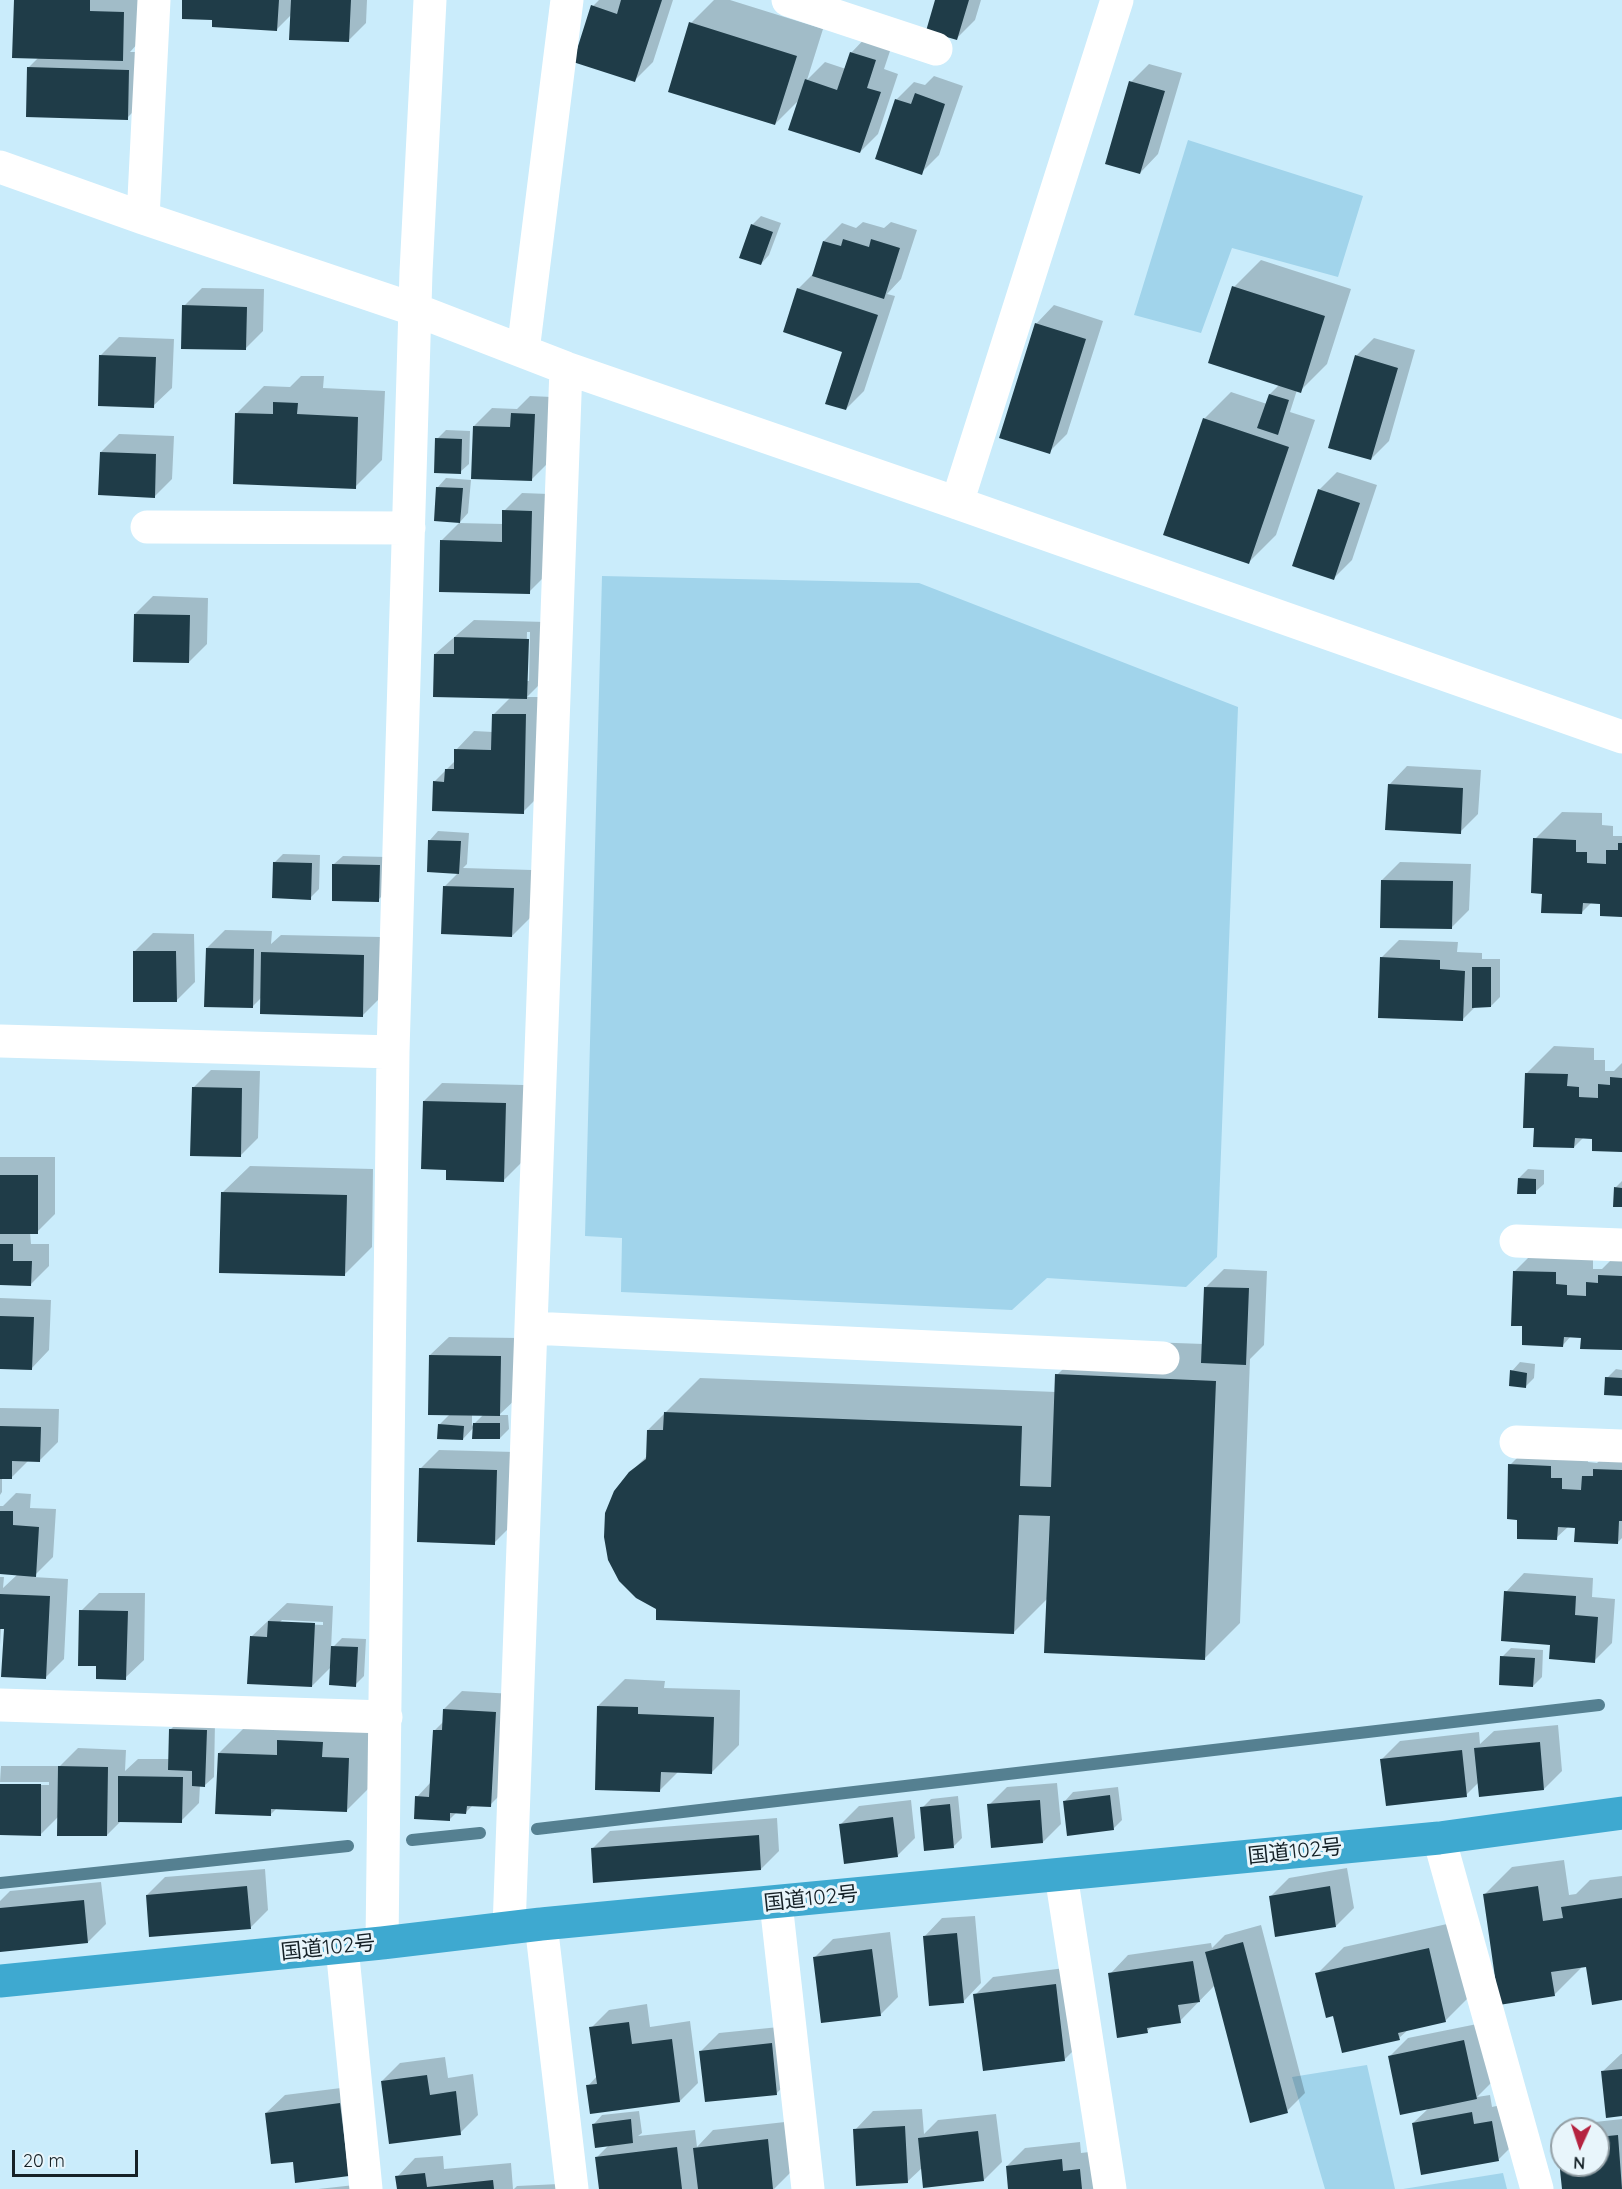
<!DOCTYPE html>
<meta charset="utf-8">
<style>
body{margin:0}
#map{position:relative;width:1622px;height:2189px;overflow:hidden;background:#caecfb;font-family:Quicksand,sans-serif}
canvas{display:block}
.north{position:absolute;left:1550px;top:2117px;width:60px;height:60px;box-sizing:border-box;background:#e8f5fb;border:2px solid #94a0a6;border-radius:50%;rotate:183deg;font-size:16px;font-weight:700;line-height:24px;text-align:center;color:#152127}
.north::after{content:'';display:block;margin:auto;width:21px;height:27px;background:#b52340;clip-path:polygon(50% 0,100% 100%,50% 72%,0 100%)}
.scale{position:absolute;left:12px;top:2150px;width:126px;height:27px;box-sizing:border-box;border:3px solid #152127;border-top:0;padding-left:8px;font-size:18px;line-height:21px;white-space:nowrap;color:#152127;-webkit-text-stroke:4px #e8f5fb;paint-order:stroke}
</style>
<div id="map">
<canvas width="1622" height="2189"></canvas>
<div class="north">N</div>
<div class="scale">20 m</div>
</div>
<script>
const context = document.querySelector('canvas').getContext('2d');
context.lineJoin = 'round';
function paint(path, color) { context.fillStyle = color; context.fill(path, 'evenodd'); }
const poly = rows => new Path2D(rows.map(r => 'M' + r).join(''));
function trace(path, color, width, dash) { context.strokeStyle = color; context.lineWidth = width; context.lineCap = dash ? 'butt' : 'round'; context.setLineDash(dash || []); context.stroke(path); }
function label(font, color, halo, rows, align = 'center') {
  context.font = font + ' Quicksand,"Noto Sans JP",sans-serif'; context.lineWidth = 6; context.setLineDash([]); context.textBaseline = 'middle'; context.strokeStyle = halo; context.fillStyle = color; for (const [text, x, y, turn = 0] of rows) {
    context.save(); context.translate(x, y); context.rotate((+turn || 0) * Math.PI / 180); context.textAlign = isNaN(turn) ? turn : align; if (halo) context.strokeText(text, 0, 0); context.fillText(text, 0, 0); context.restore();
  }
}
const green = poly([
 [1188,140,1363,196,1338,277,1232,248,1201,333,1134,315],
 [602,576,919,583,1238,707,1217,1257,1186,1287,1047,1278,1012,1310,621,1292,622,1238,585,1236],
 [1367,2065,1395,2189,1325,2189,1292,2077],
 [1503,2173,1507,2189,1403,2189]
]);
const shadow = poly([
 [15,0,141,0,140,41,130,52,146,52,145,100,127,118,28,68,39,57],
 [184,0,367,0,366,23,348,41,292,14,277,29,214,19],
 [599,0,673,0,653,62,635,80,593,6],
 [714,0,730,0,823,29,807,80,825,62,846,69,851,53,869,34,893,42,884,69,898,74,878,134,860,152,801,98,775,124,691,23],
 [937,0,981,0,975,20,957,38],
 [1149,64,1182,73,1158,154,1140,173,1131,82],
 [934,76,963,86,939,155,921,173,896,100,914,82,925,85],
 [761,216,781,223,769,255,761,264,752,225],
 [863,222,884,228,891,222,917,230,901,279,887,294,895,296,864,391,846,409,844,351,798,289,814,273,824,241,842,223,856,228],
 [1261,260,1351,289,1327,364,1300,391,1297,390,1290,412,1315,420,1276,535,1249,562,1204,419,1231,392,1267,404,1270,394,1280,384,1234,287],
 [202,288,264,289,263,331,245,349,184,306],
 [1054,305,1103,321,1067,434,1049,452,1036,324],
 [119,337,174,339,172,388,153,406,101,355],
 [1374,338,1415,350,1389,441,1371,459,1356,356],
 [301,376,324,376,323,388,385,391,382,460,355,487,237,413,264,386,290,387],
 [530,396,552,397,550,461,531,480,474,426,492,408,517,409],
 [446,430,470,431,469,464,460,472,437,439],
 [119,434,174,436,172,479,154,497,101,452],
 [1337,472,1377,485,1352,560,1334,578,1319,490],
 [446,478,471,480,468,513,460,522,438,487],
 [522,493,549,494,547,574,529,592,441,541,459,523,504,524,504,511],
 [153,596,208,598,207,644,189,662,135,614],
 [474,620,546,622,545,679,527,697,544,697,541,794,523,812,434,782,455,761,456,750,474,731,493,732,493,715,511,697,435,654],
 [527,632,530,632,529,681,526,681],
 [1407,766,1481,770,1478,814,1460,832,1389,785],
 [1562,812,1602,813,1602,825,1613,826,1613,836,1622,836,1622,915,1602,902,1592,902,1582,912,1544,892,1535,839],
 [438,831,469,833,467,864,463,868,532,870,530,918,512,936,445,886,459,872,430,840],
 [283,854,320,855,319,889,310,898,274,863],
 [343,856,388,857,387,891,378,900,334,864],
 [1400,862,1471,864,1469,910,1451,928,1382,880],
 [225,930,272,931,271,944,281,935,382,937,380,998,362,1016,262,997,252,1007,207,948],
 [153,933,194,934,195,982,176,1001,134,952],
 [1399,940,1458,942,1457,952,1482,953,1482,959,1500,959,1500,997,1491,1006,1476,1006,1462,1020,1381,958],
 [1554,1046,1594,1048,1594,1060,1605,1060,1605,1071,1614,1071,1622,1063,1622,1150,1594,1138,1584,1137,1574,1147,1535,1127,1527,1073],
 [211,1070,260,1071,258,1138,240,1156,193,1088],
 [442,1083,524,1085,522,1162,504,1180,447,1169,424,1101],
 [0,1157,55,1157,55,1214,37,1232,30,1232,31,1244,49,1244,49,1266,31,1284,0,1284],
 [250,1166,373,1169,372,1247,345,1274,223,1192],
 [1528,1169,1544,1170,1544,1184,1535,1192,1519,1178],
 [1622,1181,1622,1206,1615,1188],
 [1542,1244,1593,1258,1593,1269,1602,1269,1615,1256,1622,1254,1622,1349,1582,1337,1571,1336,1563,1345,1524,1325,1515,1271],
 [1224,1269,1267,1271,1264,1345,1250,1359,1240,1623,1205,1658,1048,1598,1013,1633,658,1608,630,1473,648,1455,648,1430,700,1378,1056,1392,1057,1375,1092,1340,1204,1344,1206,1287],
 [0,1298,51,1300,49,1350,31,1369,0,1368],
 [449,1337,519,1338,518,1397,499,1415,508,1415,509,1429,500,1438,474,1427,463,1439,439,1425,450,1414,430,1355],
 [472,1414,483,1415,472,1426],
 [1520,1362,1535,1364,1534,1378,1525,1387,1512,1371],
 [1616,1369,1622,1370,1622,1394,1607,1378],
 [0,1408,59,1409,58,1442,40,1460,29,1460,11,1478,2,1477,2,1492,0,1495],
 [1537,1438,1589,1452,1588,1462,1597,1463,1610,1450,1622,1442,1622,1538,1618,1542,1577,1526,1569,1526,1556,1538,1519,1518,1510,1465],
 [439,1450,515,1452,512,1525,494,1543,421,1468],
 [16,1493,31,1494,30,1508,56,1509,53,1557,33,1577,68,1579,64,1659,46,1677,5,1627,1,1627,0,1645,0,1577,4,1577,3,1588,18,1574,0,1573,0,1506,3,1506],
 [1524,1573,1593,1578,1592,1597,1615,1599,1612,1643,1594,1661,1552,1643,1506,1592],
 [99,1593,145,1593,144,1660,125,1678,81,1611],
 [287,1603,333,1606,331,1649,342,1638,366,1639,364,1676,355,1685,332,1666,312,1686,251,1637],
 [282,1620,323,1622,323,1625,279,1623],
 [1511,1648,1543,1650,1542,1677,1533,1686,1502,1657],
 [625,1679,665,1681,664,1688,740,1690,739,1745,712,1772,679,1771,660,1790,598,1706],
 [462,1691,513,1694,508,1787,490,1805,474,1804,466,1812,457,1812,449,1820,417,1797,431,1782,434,1731,444,1721,444,1709],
 [179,1721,215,1722,214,1777,205,1785,200,1785,199,1803,181,1821,121,1821,107,1835,59,1816,41,1834,0,1834,0,1785,49,1785,49,1782,0,1782,1,1766,60,1766,78,1748,126,1750,125,1771,138,1759,169,1759,170,1730],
 [1558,1725,1562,1771,1544,1789,1479,1782,1466,1795,1382,1759,1400,1741,1479,1732,1480,1744,1494,1731],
 [246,1726,376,1732,373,1784,346,1811,277,1808,270,1815,219,1753],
 [1057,1783,1061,1824,1043,1842,989,1805,1007,1787],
 [1118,1787,1122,1820,1113,1829,1065,1801,1073,1792],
 [958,1796,962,1838,953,1847,922,1808,931,1799],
 [911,1800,915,1838,897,1856,841,1824,859,1806],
 [777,1818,779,1851,761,1869,592,1849,610,1831],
 [1564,1860,1569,1895,1576,1894,1590,1880,1622,1876,1622,1999,1587,1965,1581,1966,1581,1968,1554,1995,1485,1894,1512,1867],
 [1347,1868,1354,1908,1336,1926,1271,1896,1289,1878],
 [265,1869,268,1910,250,1928,147,1895,165,1877],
 [101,1882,106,1924,88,1942,0,1951,0,1901,10,1891],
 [975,1916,981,1983,963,2002,924,1937,942,1918],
 [1456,1922,1472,1994,1445,2021,1409,2029,1399,2038,1335,2014,1317,1974,1344,1947],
 [1261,1925,1305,2093,1287,2111,1215,1985,1180,2021,1153,2026,1147,2031,1110,1974,1128,1955,1211,1943,1212,1948,1225,1935],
 [890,1932,898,1997,880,2015,815,1957,833,1939],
 [1073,1967,1082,2042,1064,2060,975,1995,993,1977],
 [647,2004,650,2027,690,2021,698,2083,680,2101,588,2086,597,2076,591,2028,609,2010],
 [1482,2023,1495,2079,1477,2097,1490,2095,1492,2107,1510,2103,1517,2141,1499,2159,1422,2174,1413,2123,1429,2108,1390,2056,1408,2038],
 [789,2026,794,2075,776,2094,701,2051,719,2033],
 [1621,2054,1622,2054,1622,2115,1602,2072],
 [445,2057,448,2078,473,2074,478,2115,460,2133,382,2081,400,2063],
 [357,2086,366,2156,294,2160,266,2113,285,2095],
 [922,2109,924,2134,938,2120,996,2114,1002,2162,984,2180,923,2167,907,2182,855,2130,873,2111],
 [639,2111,642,2133,638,2136,695,2130,697,2147,713,2130,785,2122,791,2172,774,2189,601,2189,597,2157,609,2145,594,2124,602,2115],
 [1622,2119,1622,2189,1564,2189,1558,2142,1562,2138,1562,2165,1598,2165,1598,2129,1571,2129,1577,2124],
 [1080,2142,1081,2153,1098,2151,1102,2189,1010,2189,1007,2166,1025,2148],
 [443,2156,444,2169,511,2163,513,2189,398,2189,397,2177,415,2158],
 [364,2184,365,2189,318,2189],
 [559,2184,559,2189,514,2189,517,2186]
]);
const stream = poly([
 [537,1829,1599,1705],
 [412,1840,480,1833],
 [0,1883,348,1846]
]);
const building = poly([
 [14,0,90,0,90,11,124,12,123,61,12,58],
 [182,0,279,0,277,31,212,27,212,20,182,19],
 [291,0,351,0,349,42,289,40],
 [621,0,662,0,635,82,573,62,591,5,617,14],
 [935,0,969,0,957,40,926,31],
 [689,22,797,56,775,125,668,92],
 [850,52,876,60,867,88,881,92,860,153,788,130,805,79,837,90],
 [27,67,129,70,128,120,26,117],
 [1129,81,1165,91,1140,174,1105,164],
 [915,93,945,104,922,175,875,159,895,99,911,104],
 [751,224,773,232,761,265,739,258],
 [843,239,869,247,871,239,900,248,884,299,812,276,823,241,841,246],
 [1232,286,1325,316,1301,393,1208,363],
 [797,288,878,315,846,410,825,404,842,352,783,332],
 [182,305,247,307,246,350,181,349],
 [1035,323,1086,339,1050,454,999,438],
 [99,355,156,357,154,408,98,406],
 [1355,355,1398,368,1371,460,1328,448],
 [1269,394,1289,400,1278,435,1257,428],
 [273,402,298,403,297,414,358,417,356,489,233,484,235,413,273,414],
 [511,413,535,414,532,481,471,479,473,426,510,427],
 [1203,418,1289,447,1249,564,1163,535],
 [435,438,462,439,461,474,434,473],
 [100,452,156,454,155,498,98,495],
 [436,487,463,488,460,523,434,521],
 [1318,489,1360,503,1334,580,1292,566],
 [502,510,532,511,530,594,439,592,440,540,502,542],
 [134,614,190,615,189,663,133,662],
 [454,637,529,639,527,699,433,697,434,654,454,654],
 [492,714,526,714,524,814,432,811,433,781,444,782,445,769,454,769,454,749,491,750],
 [1388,784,1463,788,1461,834,1385,830],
 [1533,838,1576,840,1576,852,1587,852,1587,863,1606,864,1606,850,1618,850,1618,843,1622,843,1622,917,1600,916,1600,904,1583,903,1582,914,1541,913,1542,894,1531,893],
 [428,840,461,841,459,874,427,872],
 [273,862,312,863,311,900,272,898],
 [332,864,380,865,379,902,332,901],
 [1381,880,1453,881,1452,929,1380,928],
 [443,886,514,888,512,937,441,934],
 [206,948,254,949,253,1008,204,1007],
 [133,951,176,951,177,1002,133,1002],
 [261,952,364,955,363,1017,260,1014],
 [1380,957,1440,960,1440,969,1465,971,1463,1021,1378,1018],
 [1472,967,1491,967,1491,1007,1472,1008],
 [1525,1073,1568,1074,1567,1086,1579,1087,1579,1097,1598,1098,1598,1084,1610,1085,1610,1077,1622,1078,1622,1152,1592,1151,1592,1139,1575,1138,1574,1148,1533,1147,1534,1128,1523,1128],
 [192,1087,242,1088,241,1157,190,1156],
 [423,1101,506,1103,504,1182,446,1180,446,1170,421,1169],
 [0,1175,38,1175,38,1234,0,1234],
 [1518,1178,1536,1179,1536,1194,1517,1194],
 [1614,1187,1622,1188,1622,1207,1613,1207],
 [221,1192,347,1195,345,1276,219,1273],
 [0,1244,13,1244,13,1261,32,1261,31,1286,0,1285],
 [1513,1271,1556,1272,1556,1284,1567,1285,1567,1295,1586,1296,1586,1282,1598,1283,1598,1275,1622,1276,1622,1350,1580,1349,1581,1338,1564,1337,1563,1347,1522,1345,1522,1326,1511,1326],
 [1204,1287,1249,1288,1246,1365,1201,1363],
 [0,1316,34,1317,32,1370,0,1369],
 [429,1355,501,1356,500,1416,428,1415],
 [1510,1370,1527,1373,1526,1388,1509,1386],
 [1055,1374,1216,1381,1205,1660,1044,1653,1050,1516,1019,1515,1014,1634,656,1620,656,1609,636,1598,619,1581,608,1560,604,1537,605,1513,614,1491,629,1472,646,1459,647,1430,663,1430,664,1412,1022,1426,1020,1486,1051,1487],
 [1605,1377,1622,1378,1622,1396,1604,1395],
 [473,1423,500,1423,500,1439,472,1439],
 [438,1424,464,1426,463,1440,437,1439],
 [0,1426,41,1427,40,1462,12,1461,12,1479,0,1479],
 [1508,1464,1551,1466,1551,1478,1562,1478,1562,1489,1581,1490,1582,1476,1593,1476,1593,1469,1622,1470,1622,1521,1619,1521,1618,1544,1574,1542,1575,1528,1558,1527,1557,1540,1517,1539,1517,1520,1507,1519],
 [419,1468,497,1470,495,1545,417,1542],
 [0,1511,13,1511,13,1525,39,1527,36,1577,0,1574],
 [1504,1591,1576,1596,1575,1615,1598,1617,1595,1663,1549,1659,1550,1645,1501,1641],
 [0,1594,50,1596,46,1679,1,1677,4,1629,0,1629],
 [79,1610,128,1611,126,1680,96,1679,96,1666,78,1666],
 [268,1621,315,1623,312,1687,247,1684,250,1636,267,1637],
 [331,1646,358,1647,356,1687,329,1685],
 [1500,1656,1535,1658,1533,1687,1499,1685],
 [597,1706,638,1707,638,1714,714,1717,712,1774,661,1772,660,1792,595,1790],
 [443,1709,496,1712,491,1807,467,1806,466,1814,450,1813,450,1821,414,1819,415,1796,429,1797,433,1730,442,1730],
 [169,1729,207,1730,205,1787,192,1786,192,1771,168,1770],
 [277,1740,323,1742,322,1757,349,1758,347,1812,271,1809,271,1816,215,1814,218,1753,277,1755],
 [1540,1742,1544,1790,1479,1797,1474,1748],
 [1462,1750,1467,1797,1386,1806,1380,1759],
 [58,1766,108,1767,107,1836,57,1836],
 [118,1776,183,1777,182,1823,118,1822],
 [0,1784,41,1784,41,1836,0,1835],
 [1110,1795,1114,1830,1067,1836,1063,1801],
 [1040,1800,1043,1843,991,1848,987,1804],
 [950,1804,954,1848,924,1851,920,1807],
 [893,1817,898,1857,844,1864,839,1824],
 [759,1835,761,1870,593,1883,591,1848],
 [247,1886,251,1929,149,1937,146,1895],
 [1330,1886,1336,1927,1275,1937,1269,1896],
 [1538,1886,1543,1921,1563,1918,1561,1907,1622,1898,1622,2000,1592,2005,1586,1967,1551,1972,1555,1996,1499,2005,1483,1894],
 [84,1900,88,1943,0,1952,0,1908],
 [957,1933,964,2003,929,2006,923,1936],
 [1243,1942,1288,2113,1250,2123,1205,1952],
 [1429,1948,1446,2022,1398,2033,1400,2040,1342,2053,1333,2016,1326,2018,1315,1973],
 [872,1949,881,2016,821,2023,813,1957],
 [1193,1961,1200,2002,1178,2005,1181,2023,1147,2028,1148,2033,1117,2038,1108,1973],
 [1056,1984,1065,2061,983,2071,973,1994],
 [629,2022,632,2044,672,2039,680,2102,590,2114,586,2085,597,2084,589,2027],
 [1464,2040,1477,2099,1400,2115,1388,2056],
 [772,2043,777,2095,705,2102,699,2051],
 [1622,2069,1622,2116,1606,2118,1601,2071],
 [427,2075,430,2095,456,2091,461,2135,389,2144,381,2081],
 [340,2103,349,2176,295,2183,293,2162,271,2164,265,2113],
 [1472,2112,1474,2124,1492,2121,1499,2161,1421,2175,1412,2123],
 [631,2119,633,2143,595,2148,592,2124],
 [905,2126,908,2183,856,2186,853,2129],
 [978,2131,984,2181,923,2188,918,2138],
 [1618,2135,1622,2189,1562,2189,1557,2141,1562,2141,1562,2165,1598,2165,1598,2137],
 [768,2139,773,2189,698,2189,693,2148],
 [677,2147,682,2189,599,2189,595,2157],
 [1062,2159,1063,2171,1080,2169,1082,2189,1008,2189,1006,2166],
 [425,2173,427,2187,493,2180,494,2189,397,2189,395,2176]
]);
const minor = poly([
 [788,0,936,49],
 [0,167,143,218,416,310,566,368,957,503,1622,737],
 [143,218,154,0],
 [523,351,567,0],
 [957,503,1117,0],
 [147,527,409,528],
 [0,1041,393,1052],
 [1516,1241,1622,1245],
 [531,1328,1163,1358],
 [1516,1442,1622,1446],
 [0,1705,386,1717],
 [1439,1838,1537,2189],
 [1061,1875,1110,2189],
 [776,1903,808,2189],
 [541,1924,572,2189],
 [509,1928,566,368],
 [382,1943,393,1052,416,272,430,0],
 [342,1947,366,2189]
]);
const highway = poly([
 [0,1981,382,1943,541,1924,1439,1838,1622,1813]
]);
const streetNames = [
 ["国道102号",1295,1852,-6],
 ["国道102号",811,1899,-6],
 ["国道102号",328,1948,-6]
];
paint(green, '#a1d4eb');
paint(shadow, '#0003');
trace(stream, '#558091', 12);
paint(building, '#1f3c48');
trace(minor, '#fff', 33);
trace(highway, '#3ea9d0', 33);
label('21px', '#152127', '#e8f5fb', streetNames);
</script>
